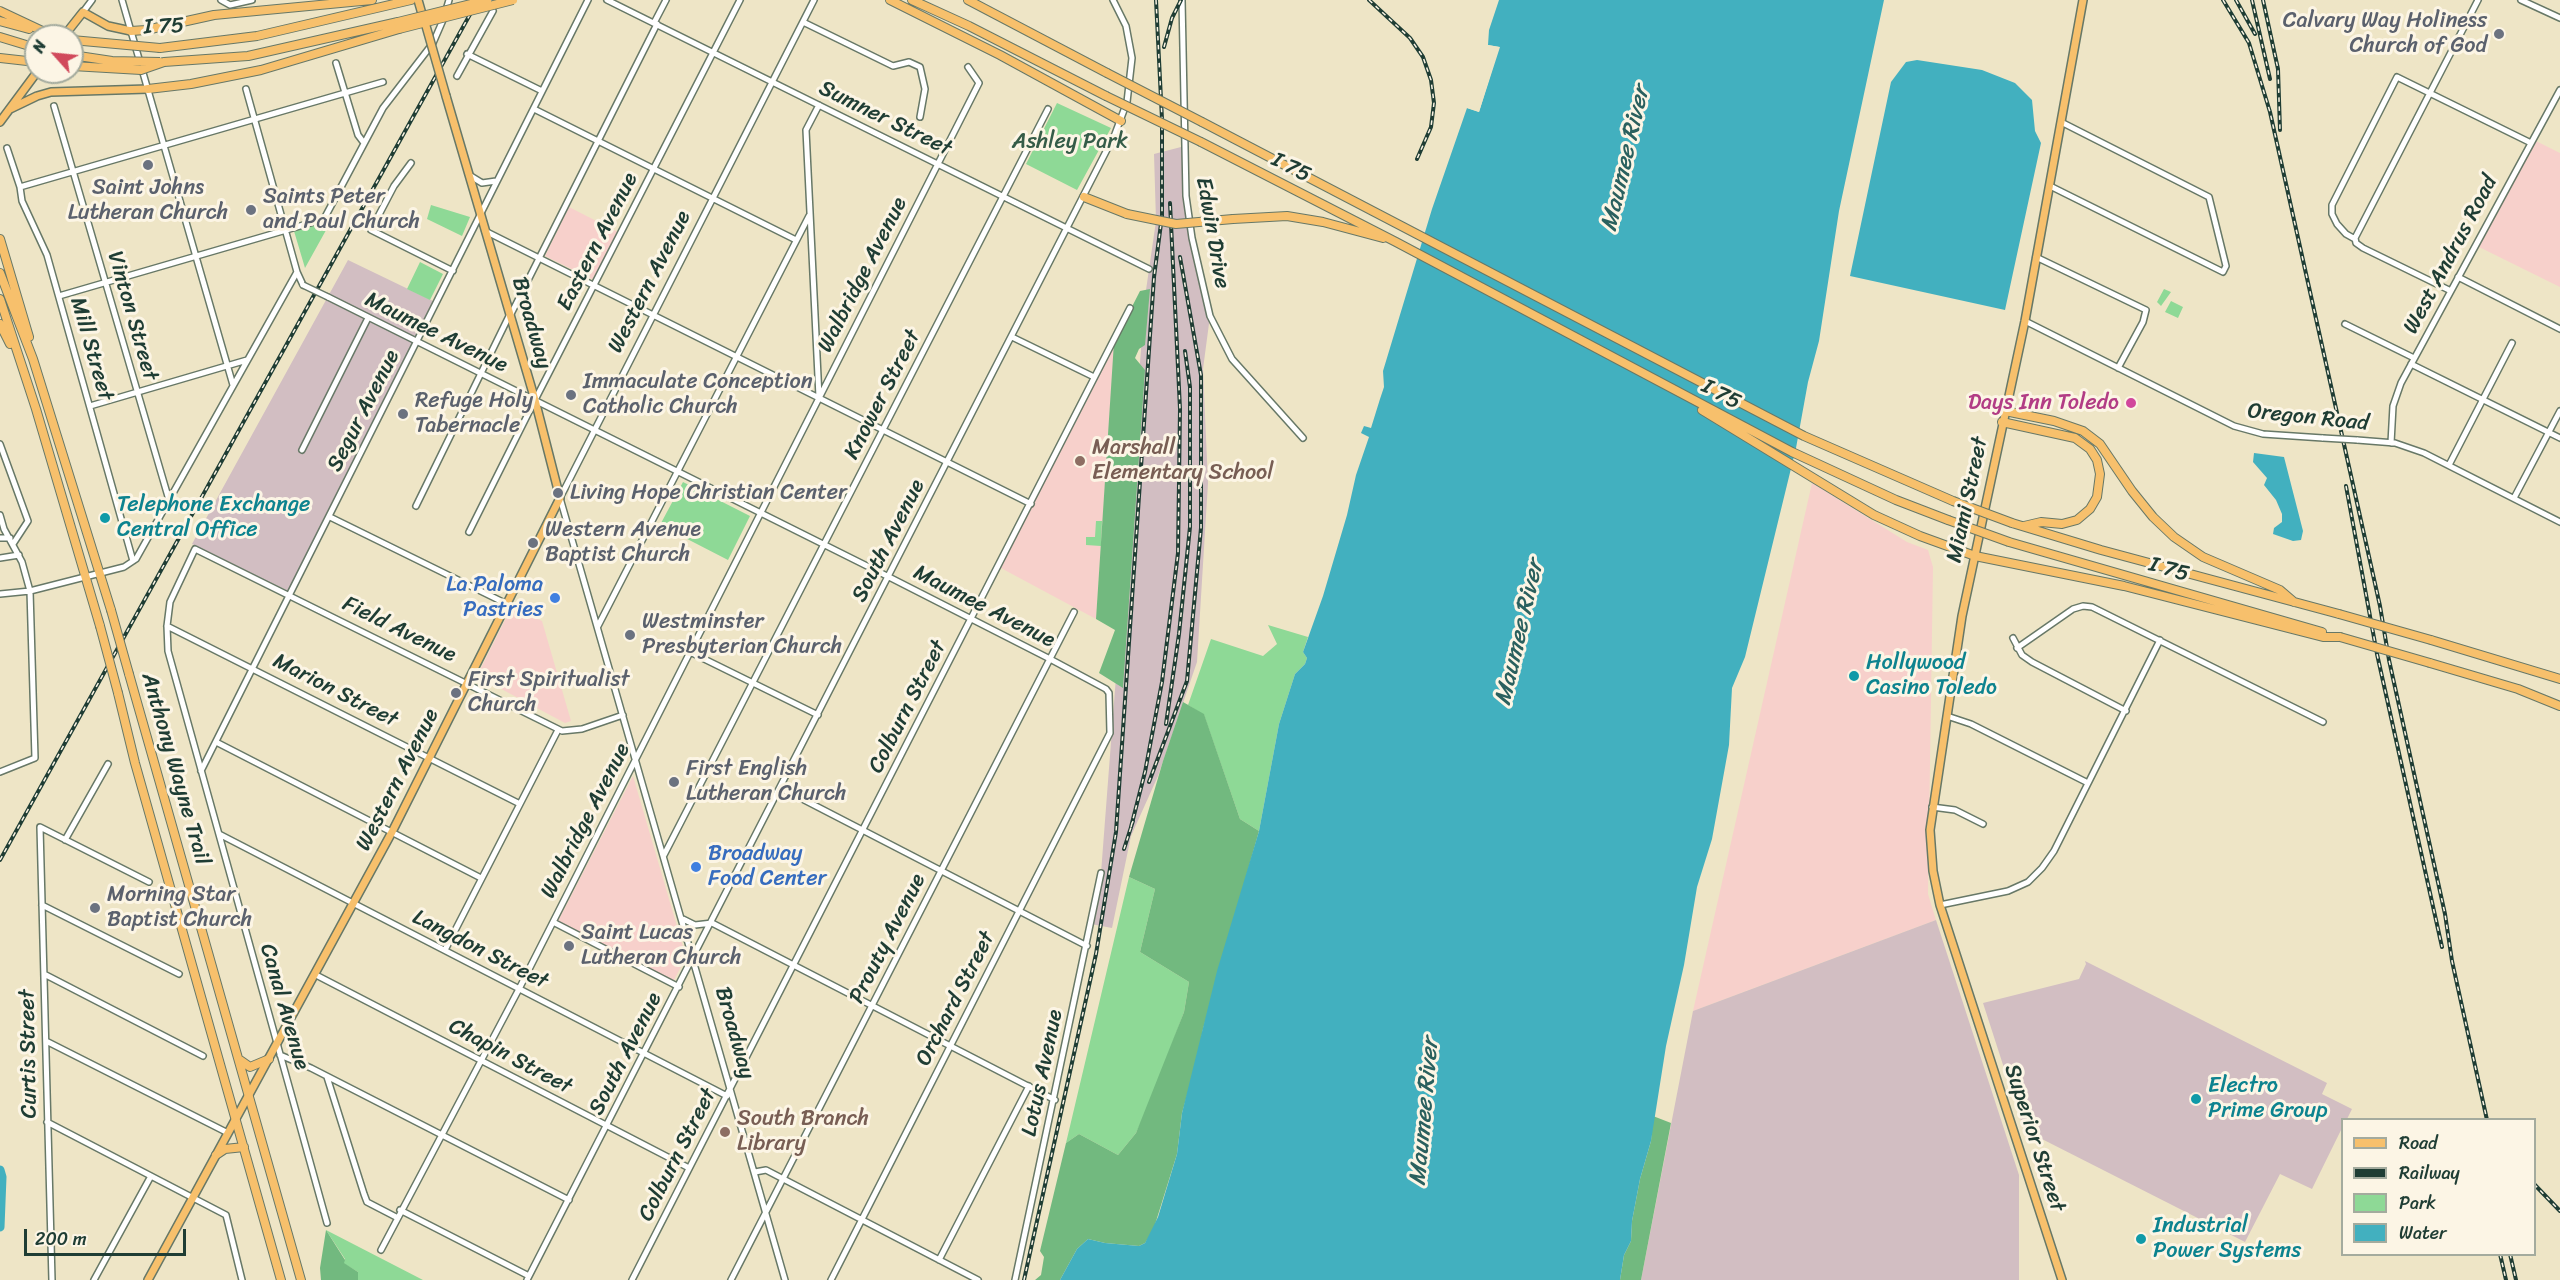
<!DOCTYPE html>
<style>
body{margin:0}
#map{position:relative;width:2560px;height:1280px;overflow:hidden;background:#eee5c6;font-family:Sriracha,sans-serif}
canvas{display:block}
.legend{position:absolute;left:2341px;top:1118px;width:195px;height:138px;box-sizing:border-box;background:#fcf5e5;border:2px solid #a4ab9e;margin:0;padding:8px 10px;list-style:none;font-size:18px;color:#1f3d34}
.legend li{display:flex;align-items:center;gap:12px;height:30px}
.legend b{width:30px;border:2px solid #a4ab9e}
.north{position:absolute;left:24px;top:24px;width:60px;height:60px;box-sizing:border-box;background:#fcf5e5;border:2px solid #a4ab9e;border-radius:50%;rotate:297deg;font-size:16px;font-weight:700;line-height:24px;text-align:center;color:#1f3d34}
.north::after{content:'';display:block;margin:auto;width:21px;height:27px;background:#d1495b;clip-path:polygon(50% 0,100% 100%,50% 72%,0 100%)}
.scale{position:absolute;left:24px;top:1229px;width:162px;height:27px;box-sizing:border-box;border:3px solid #1f3d34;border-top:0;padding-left:8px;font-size:18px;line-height:21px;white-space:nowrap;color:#1f3d34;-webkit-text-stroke:4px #fcf5e5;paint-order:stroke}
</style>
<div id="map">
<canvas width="2560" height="1280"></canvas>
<ul class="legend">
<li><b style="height:8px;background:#f7c06c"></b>Road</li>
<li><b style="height:8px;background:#1f3d34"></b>Railway</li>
<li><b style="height:16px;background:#8ed996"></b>Park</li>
<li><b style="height:16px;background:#42b0bf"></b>Water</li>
</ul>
<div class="north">N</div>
<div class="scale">200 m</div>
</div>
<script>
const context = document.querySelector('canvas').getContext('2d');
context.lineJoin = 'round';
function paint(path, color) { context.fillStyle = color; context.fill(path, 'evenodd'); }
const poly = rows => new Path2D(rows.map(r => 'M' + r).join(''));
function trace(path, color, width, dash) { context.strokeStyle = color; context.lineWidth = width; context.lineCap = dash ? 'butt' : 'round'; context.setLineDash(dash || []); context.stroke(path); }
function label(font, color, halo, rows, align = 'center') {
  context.font = font + ' Sriracha,sans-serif'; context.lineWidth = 6; context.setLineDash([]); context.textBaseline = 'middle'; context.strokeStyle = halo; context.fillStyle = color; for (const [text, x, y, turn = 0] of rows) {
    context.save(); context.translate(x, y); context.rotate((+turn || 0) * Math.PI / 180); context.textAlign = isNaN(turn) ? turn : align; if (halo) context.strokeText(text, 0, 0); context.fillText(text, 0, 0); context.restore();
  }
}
const built = poly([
 [2536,141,2560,153,2560,287,2479,247],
 [569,207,618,232,594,280,545,256],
 [1115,339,1101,546,1096,619,999,567],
 [1812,483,1907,542,1928,550,1933,567,1928,894,1936,920,1693,1011],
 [512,606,542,621,571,721,565,723,477,676],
 [633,776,686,957,673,982,557,923]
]);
const industrial = poly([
 [1181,147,1186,196,1210,316,1203,369,1208,483,1197,662,1158,776,1131,836,1112,928,1091,924,1101,873,1145,297,1156,221,1154,154],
 [348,260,433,301,288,591,192,544],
 [1936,920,2019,1175,2019,1280,1641,1280,1693,1011],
 [2085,961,2327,1083,2322,1094,2352,1109,2347,1119,2342,1120,2342,1128,2312,1189,2280,1174,2245,1242,2036,1136,2026,1136,1983,1003,2079,979,2086,964]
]);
const green = poly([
 [1057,103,1111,128,1077,190,1026,164],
 [431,205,470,217,462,236,427,219],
 [326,221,330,223,305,268,294,231],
 [420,262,443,274,430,300,407,289],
 [2164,289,2171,292,2161,306,2157,302],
 [2171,301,2183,307,2178,318,2165,312],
 [683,482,750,516,728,560,660,525],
 [1096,521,1102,521,1101,546,1086,545,1086,537,1095,537],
 [1268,625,1308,637,1303,652,1307,658,1305,664,1295,674,1279,724,1259,831,1240,819,1204,715,1188,705,1211,639,1263,656,1277,644],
 [1129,877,1155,889,1140,952,1189,982,1184,1012,1150,1103,1136,1133,1118,1155,1079,1134,1066,1143],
 [326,1230,423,1280,358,1280,358,1272,343,1263,345,1259]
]);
const forest = poly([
 [1150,289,1145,345,1139,349,1135,358,1145,370,1123,688,1099,673,1115,630,1096,619,1114,342,1140,291],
 [1183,702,1204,714,1240,819,1259,831,1203,1029,1197,1061,1182,1113,1177,1154,1153,1231,1145,1243,1139,1246,1105,1243,1088,1239,1077,1249,1060,1280,1035,1280,1041,1275,1044,1257,1040,1251,1066,1143,1079,1134,1118,1155,1136,1133,1184,1012,1189,982,1140,952,1155,889,1129,877,1163,761],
 [1653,1116,1671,1123,1641,1280,1620,1280,1624,1255,1631,1241,1632,1221,1640,1179,1651,1141],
 [326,1230,345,1260,344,1263,358,1272,358,1280,321,1280,320,1268]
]);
const water = poly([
 [1499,0,1884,0,1839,211,1819,341,1808,382,1796,448,1745,657,1732,688,1729,745,1712,839,1697,887,1684,965,1666,1046,1651,1141,1640,1179,1632,1221,1631,1241,1624,1255,1620,1280,1060,1280,1077,1249,1088,1239,1105,1243,1139,1246,1145,1243,1158,1217,1177,1154,1182,1113,1217,971,1259,831,1279,724,1295,674,1305,664,1307,658,1303,652,1323,596,1347,515,1356,475,1369,437,1361,433,1364,426,1371,428,1380,399,1384,387,1383,371,1432,209,1467,108,1479,112,1499,47,1488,45,1489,30],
 [1917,60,1982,70,2015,83,2032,100,2035,131,2041,143,2005,310,1850,276,1891,82,1906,62],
 [2254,453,2284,457,2303,531,2301,540,2293,541,2273,534,2274,528,2282,522,2282,514,2276,500,2264,485,2267,478,2253,462]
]);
const pier = poly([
 [1488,45,1500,47,1479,112,1467,108,1468,105,1477,108,1496,49,1487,48]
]);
const river = poly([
 [0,1170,2,1177,0,1227]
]);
const minor = poly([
 [122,0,233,385],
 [221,0,230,5,252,0],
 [607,0,1149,269],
 [1182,0,1186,196,1192,238,1210,316,1232,359,1303,438],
 [2521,0,2560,18],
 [83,12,92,0],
 [803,22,893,66,909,62,920,67,925,89,920,117],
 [654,23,666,0],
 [467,54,542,91],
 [336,63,358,135,364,143],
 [457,76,493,11],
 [246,89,297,272,303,285],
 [819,105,806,130,819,397],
 [54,106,169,500],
 [534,109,796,240],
 [7,148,20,187,22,201,47,255,133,561],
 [411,163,394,186,371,230,453,271],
 [469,175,482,183,496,181],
 [2050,186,2223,272,2226,266,2209,197,2061,122],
 [20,187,383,82],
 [485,231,1031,504],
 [2355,239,2346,234,2337,224,2332,214,2332,205,2397,77,2531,143],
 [2036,257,2146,310,2143,322,2118,368],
 [2458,277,2560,329],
 [2451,291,2363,248,2356,243,2355,238,2478,0],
 [59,296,324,219,383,108,433,43,443,20,449,0],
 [328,297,889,577,1050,659,1106,689,1109,693,1110,733,831,1280],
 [510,316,657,24],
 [2025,321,2234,426,2263,434,2323,438],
 [2345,324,2414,358],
 [1012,337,1094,377],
 [2411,364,2560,438],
 [90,406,247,360],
 [2357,440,2395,443,2424,453,2560,522],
 [2391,443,2393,406,2401,383,2560,90],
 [0,444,28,521,13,544],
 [302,450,368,318],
 [2449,465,2512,343],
 [2514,498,2560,411],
 [416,506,510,314],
 [0,515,4,529,22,562,30,591,35,758,0,772],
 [330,517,507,604],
 [469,532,535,400,740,0],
 [0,538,10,538],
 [0,558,19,555],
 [0,594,30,591,124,567,136,559,297,272],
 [167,626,520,804],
 [598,626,809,216],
 [2013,638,2022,655,2032,662,2126,711],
 [2017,648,2073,609,2083,606,2092,607,2323,722],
 [690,652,818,715],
 [1947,716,1971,724,2088,783],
 [216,742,481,878],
 [201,771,588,0],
 [781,788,1087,946],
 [1932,807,1955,810,1983,824],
 [219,834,727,1096],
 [65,840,108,764],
 [664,855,1048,109],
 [42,905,179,974],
 [1940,905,2008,891,2028,882,2042,868,2054,851,2160,640],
 [683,919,695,925,712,923,1055,1100],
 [553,922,679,987],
 [445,950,558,730],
 [44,974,203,1056],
 [316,975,689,1168],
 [46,1041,228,1133],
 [280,1055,311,1068,569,1200],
 [327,1077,364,1194,367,1202,396,1217],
 [47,1122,226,1215,242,1280],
 [755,1172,766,1170,978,1280],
 [400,1210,529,1276],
 [327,1223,168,651,167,626,170,602,195,549,562,731,582,729,623,715],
 [381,1250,519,989,979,83,968,67],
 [939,1260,1029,1086],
 [52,1280,40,827,149,882],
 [94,1280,151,1176],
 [527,1280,1115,134,1127,102,1132,58,1126,26,1113,0],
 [632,1280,1130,308],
 [731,1280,1074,612],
 [785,1280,560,498,814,0],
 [1015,1280,1101,873]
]);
const major = poly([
 [418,0,424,21],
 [64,36,83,12,108,26,131,31],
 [10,109,37,96,51,92,148,89],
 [0,122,37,72],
 [148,1280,392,832,560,498,535,400,446,96],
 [2062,1280,1940,905,1933,871,1930,830,1962,616,2025,321,2083,0]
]);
const highway = poly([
 [890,0,1000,55,1121,121],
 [912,0,969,26,1106,96],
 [968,0,1107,73],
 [0,11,51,35],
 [0,21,29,29],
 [131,31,146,30,214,15,372,0],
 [0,37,36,48],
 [160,48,257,36,411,0],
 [0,58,36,62],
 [164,62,248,56,398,22],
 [148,89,191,84,261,70,399,29],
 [1202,122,1804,436,1953,501],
 [1201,142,1396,242,1792,452,1896,500,1948,520],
 [1084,197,1127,214],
 [1233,219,1287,216,1323,222,1383,238],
 [0,239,29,337],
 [0,273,33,359,111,610],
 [0,299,36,409,100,626],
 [0,324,10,344],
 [1702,410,1874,515,1920,536,1975,556,2124,586,2323,637,2340,637],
 [2005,411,2054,421,2083,431,2100,444,2132,491,2153,517,2174,537,2203,557,2280,590,2294,602],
 [2002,422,2075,438,2090,449,2097,460,2100,474,2097,497,2090,509,2077,520,2062,524,2041,522,2024,526],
 [2012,523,2101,550,2339,614],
 [2009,542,2322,632],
 [2431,640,2560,679],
 [2430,663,2518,689,2560,706],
 [129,674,301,1280],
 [118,693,135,763,281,1280],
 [240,1060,250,1067,269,1059],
 [216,1155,225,1149,244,1147]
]);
const rail = poly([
 [1369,0,1410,38,1423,57,1431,80,1434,103,1431,127,1417,159],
 [2223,0,2249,43,2270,112,2380,606,2389,660,2445,914,2452,961,2487,1120],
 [2236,0,2255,34],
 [2252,0,2270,79],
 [2263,0,2278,69,2280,130],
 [1164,47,1172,18,1181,0],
 [2346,486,2377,654,2442,947],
 [1166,724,1179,634,1190,527,1190,387,1185,351],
 [1149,782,1187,681,1201,528,1201,375,1180,257],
 [1131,827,1145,772,1162,682,1178,553,1180,409,1170,203],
 [1124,849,1133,821],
 [0,860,478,0],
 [2534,1184,2560,1211],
 [2500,1254,2506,1280],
 [2510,1254,2516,1280],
 [1024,1280,1096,954,1116,832,1154,277,1162,216,1162,119,1156,0]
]);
const minorBridge = poly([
 [303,285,328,297],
 [2323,438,2357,440]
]);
const majorBridge = poly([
 [426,26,446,96]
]);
const highwayBridge = poly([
 [398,22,487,0],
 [399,29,513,0],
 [72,40,160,48],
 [72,55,112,61,160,62],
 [72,66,141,70,164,62],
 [1107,73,1202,122],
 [1106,96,1201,142],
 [1127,214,1176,224,1233,219],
 [1953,501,2012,523],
 [1948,520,2009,542],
 [111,610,129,674],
 [2339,614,2431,640],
 [100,626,118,693],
 [2340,637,2430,663]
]);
const markers = [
 [2499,34,6,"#6b7280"],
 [148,165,6,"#6b7280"],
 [251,210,6,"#6b7280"],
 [571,395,6,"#6b7280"],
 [2131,403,6,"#d1479c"],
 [403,414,6,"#6b7280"],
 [1080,461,6,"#8d6e63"],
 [558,493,6,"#6b7280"],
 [105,518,6,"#0f9aa8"],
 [533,543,6,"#6b7280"],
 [555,598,6,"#3f7fe0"],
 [630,635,6,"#6b7280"],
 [1854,676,6,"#0f9aa8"],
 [456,693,6,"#6b7280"],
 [674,782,6,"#6b7280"],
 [696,867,6,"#3f7fe0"],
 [95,908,6,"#6b7280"],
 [569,946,6,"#6b7280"],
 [2196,1099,6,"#0f9aa8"],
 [725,1132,6,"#8d6e63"],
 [2141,1239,6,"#0f9aa8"]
];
const worshipNames = [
 ["Calvary Way Holiness",2487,21,"right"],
 ["Church of God",2487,46,"right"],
 ["Saint Johns",148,188,"center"],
 ["Lutheran Church",148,213,"center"],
 ["Saints Peter",263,197],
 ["and Paul Church",263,222],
 ["Immaculate Conception",583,382],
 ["Catholic Church",583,407],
 ["Refuge Holy",415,401],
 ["Tabernacle",415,426],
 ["Living Hope Christian Center",570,493],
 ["Western Avenue",545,530],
 ["Baptist Church",545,555],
 ["Westminster",642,622],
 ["Presbyterian Church",642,647],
 ["First Spiritualist",468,680],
 ["Church",468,705],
 ["First English",686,769],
 ["Lutheran Church",686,794],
 ["Morning Star",107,895],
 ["Baptist Church",107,920],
 ["Saint Lucas",581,933],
 ["Lutheran Church",581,958]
];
const streetNames = [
 ["I 75",164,27,-2],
 ["Sumner Street",885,119,26],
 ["I 75",1291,168,27],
 ["Edwin Drive",1212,233,80],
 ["Eastern Avenue",598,242,-63],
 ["West Andrus Road",2451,255,-62],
 ["Walbridge Avenue",863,275,-63],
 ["Western Avenue",650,282,-63],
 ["Vinton Street",132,316,74],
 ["Broadway",531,323,74],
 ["Maumee Avenue",436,333,26],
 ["Mill Street",91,349,74],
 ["Knower Street",883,395,-63],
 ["I 75",1721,395,28],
 ["Segur Avenue",364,411,-63],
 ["Oregon Road",2308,418,6],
 ["Miami Street",1968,500,-78],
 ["South Avenue",889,541,-63],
 ["I 75",2169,570,16],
 ["Maumee Avenue",984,607,27],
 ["Field Avenue",399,630,26],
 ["Marion Street",335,691,27],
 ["Colburn Street",908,707,-63],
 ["Anthony Wayne Trail",175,769,74],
 ["Western Avenue",398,780,-63],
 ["Walbridge Avenue",586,821,-63],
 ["Prouty Avenue",888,939,-63],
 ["Langdon Street",480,950,27],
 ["Orchard Street",956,999,-63],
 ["Canal Avenue",284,1007,74],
 ["Broadway",734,1033,74],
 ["Curtis Street",29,1054,-91],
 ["South Avenue",626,1054,-63],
 ["Chapin Street",510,1057,28],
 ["Lotus Avenue",1043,1073,-78],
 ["Superior Street",2034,1138,72],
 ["Colburn Street",678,1155,-63]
];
const parkNames = [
 ["Ashley Park",1070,142]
];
const hotelNames = [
 ["Days Inn Toledo",2119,403]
];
const educationNames = [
 ["Marshall",1092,448],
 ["Elementary School",1092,473],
 ["South Branch",737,1119],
 ["Library",737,1144]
];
const cultureNames = [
 ["Telephone Exchange",117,505],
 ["Central Office",117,530],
 ["Hollywood",1866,663],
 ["Casino Toledo",1866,688],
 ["Electro",2208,1086],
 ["Prime Group",2208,1111],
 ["Industrial",2153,1226],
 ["Power Systems",2153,1251]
];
const shopNames = [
 ["La Paloma",543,585],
 ["Pastries",543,610],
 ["Broadway",708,854,"left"],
 ["Food Center",708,879,"left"]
];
const waterNames = [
 ["Maumee River",1626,159,-77],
 ["Maumee River",1520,633,-77],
 ["Maumee River",1425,1112,-85]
];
paint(built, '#f7d0cb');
paint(industrial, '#d2bec2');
paint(green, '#8ed996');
paint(forest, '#72b97f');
paint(water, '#42b0bf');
paint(pier, '#eee5c6');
trace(river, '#42b0bf', 9);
trace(minor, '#677867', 8);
trace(major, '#677867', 10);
trace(highway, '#677867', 10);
trace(minor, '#fff', 5);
trace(major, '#f7c06c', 7);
trace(highway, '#f7c06c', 8);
trace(rail, '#1f3d34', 4);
trace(rail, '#fcf5e5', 1.5, [4.5]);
trace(minorBridge, '#677867', 8, []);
trace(majorBridge, '#677867', 10, []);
trace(highwayBridge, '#677867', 10, []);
trace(minorBridge, '#fff', 5);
trace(majorBridge, '#f7c06c', 7);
trace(highwayBridge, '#f7c06c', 8);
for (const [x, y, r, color] of markers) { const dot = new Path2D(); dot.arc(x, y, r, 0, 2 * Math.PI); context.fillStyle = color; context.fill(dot); trace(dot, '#fcf5e5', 2); }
label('22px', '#5b616d', '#fcf5e5', worshipNames, 'left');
label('22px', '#1f3d34', '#fcf5e5', streetNames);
label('22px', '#355c48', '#fcf5e5', parkNames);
label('22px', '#b23c85', '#fcf5e5', hotelNames, 'right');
label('22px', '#785e54', '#fcf5e5', educationNames, 'left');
label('22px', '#0d838f', '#fcf5e5', cultureNames, 'left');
label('22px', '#366cbe', '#fcf5e5', shopNames, 'right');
label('italic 24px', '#2a605e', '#fcf5e5', waterNames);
</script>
